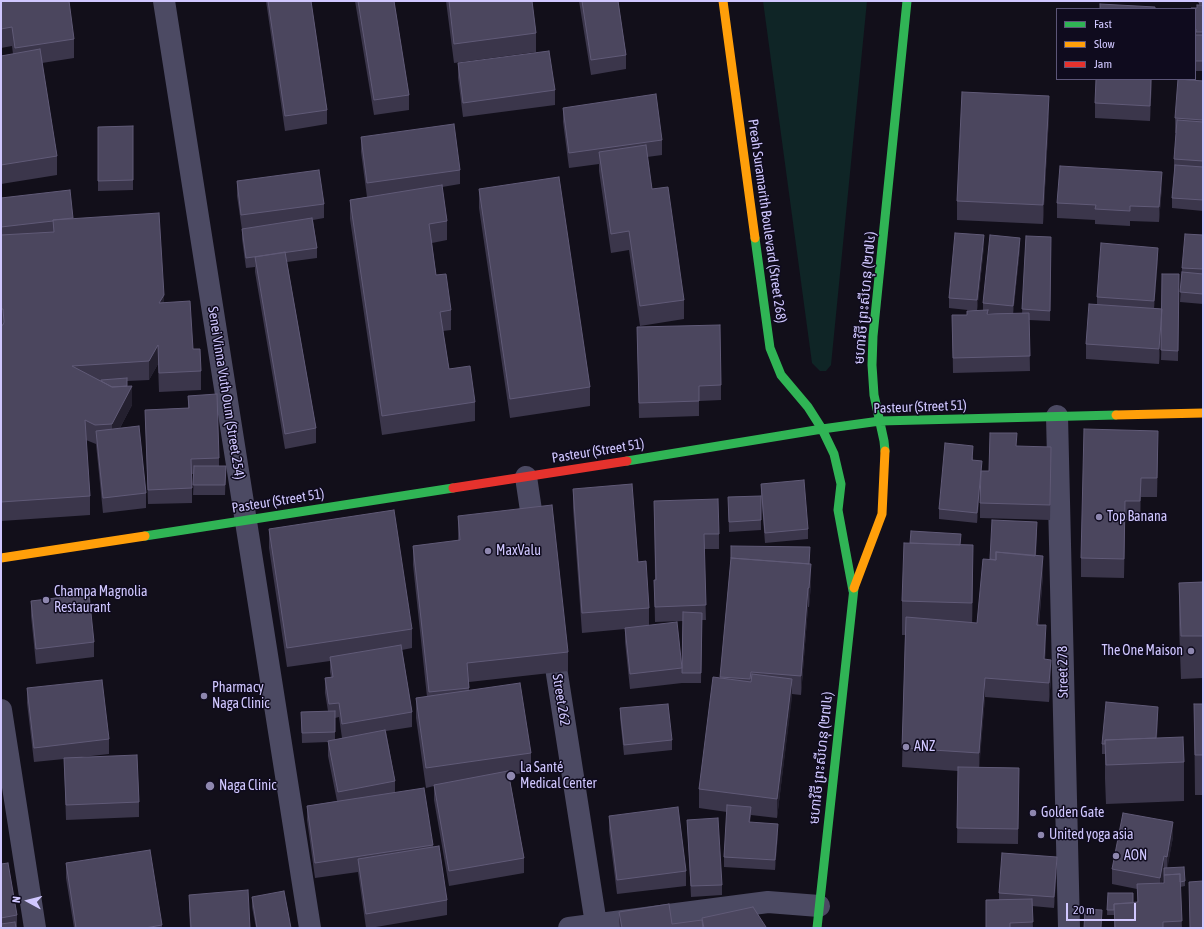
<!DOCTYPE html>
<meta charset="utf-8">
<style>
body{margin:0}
#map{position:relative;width:1204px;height:929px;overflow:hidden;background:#120f1a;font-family:"Asap Condensed",sans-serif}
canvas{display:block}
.frame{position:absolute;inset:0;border:2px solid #d0c7ff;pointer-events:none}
.legend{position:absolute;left:1056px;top:8px;width:140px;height:72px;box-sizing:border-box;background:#0f0b1e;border:1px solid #5c5678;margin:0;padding:5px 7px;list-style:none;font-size:12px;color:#d0c7ff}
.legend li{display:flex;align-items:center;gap:8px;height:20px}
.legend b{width:20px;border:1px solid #5c5678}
.north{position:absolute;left:8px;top:881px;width:40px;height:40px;-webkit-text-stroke:3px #0f0b1e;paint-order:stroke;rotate:277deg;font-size:11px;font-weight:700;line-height:16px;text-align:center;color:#d0c7ff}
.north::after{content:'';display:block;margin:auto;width:14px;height:18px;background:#d0c7ff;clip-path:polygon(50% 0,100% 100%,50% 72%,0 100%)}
.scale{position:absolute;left:1066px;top:903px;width:70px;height:18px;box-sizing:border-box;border:2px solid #d0c7ff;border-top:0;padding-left:5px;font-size:12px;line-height:14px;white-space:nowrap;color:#d0c7ff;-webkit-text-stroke:3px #0f0b1e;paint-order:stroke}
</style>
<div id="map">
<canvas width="1204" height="929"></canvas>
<div class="frame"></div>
<ul class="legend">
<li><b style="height:5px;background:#30b455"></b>Fast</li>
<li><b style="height:5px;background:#ff9f0a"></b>Slow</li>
<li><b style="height:5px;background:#e5322d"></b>Jam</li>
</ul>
<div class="north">N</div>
<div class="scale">20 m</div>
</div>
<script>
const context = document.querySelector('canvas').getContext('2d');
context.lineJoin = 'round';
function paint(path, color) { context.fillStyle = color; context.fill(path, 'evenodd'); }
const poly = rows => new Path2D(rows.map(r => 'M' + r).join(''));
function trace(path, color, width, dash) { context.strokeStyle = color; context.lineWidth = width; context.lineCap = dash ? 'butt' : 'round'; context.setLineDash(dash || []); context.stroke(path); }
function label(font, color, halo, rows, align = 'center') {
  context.font = font + ' "Asap Condensed","Noto Sans Khmer",sans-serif'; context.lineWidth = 3; context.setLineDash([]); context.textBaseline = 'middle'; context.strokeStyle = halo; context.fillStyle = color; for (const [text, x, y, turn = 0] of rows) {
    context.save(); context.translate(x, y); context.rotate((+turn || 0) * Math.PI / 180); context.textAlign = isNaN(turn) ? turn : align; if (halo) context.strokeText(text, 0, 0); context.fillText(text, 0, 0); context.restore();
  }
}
const green = poly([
 [763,1,867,1,831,365,826,371,820,371,812,363]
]);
const street = poly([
 [164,1,310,928],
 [1057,416,1069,928],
 [526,477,535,537],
 [552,642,596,924],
 [1,710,35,928],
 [569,928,768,902,819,906]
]);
const fast = poly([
 [755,238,770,348,781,375,808,407,822,429,834,454,841,484,838,510,853,591],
 [885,451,884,441,874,395,872,365,873,336,907,1],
 [627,461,822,429,880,421,1116,415],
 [145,536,453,488],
 [817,928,854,588]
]);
const slow = poly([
 [723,1,755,238],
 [1116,415,1203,413],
 [1,558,145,536],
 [854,588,882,514,885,451]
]);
const jam = poly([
 [453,488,627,461]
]);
const wall = poly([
 [1,1,74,39,74,58,42,63,57,156,57,175,1,184,1,56,13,54,12,46,1,48],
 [266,1,311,1,327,110,327,124,285,131],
 [355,1,394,1,409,95,409,110,374,115],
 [446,1,532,1,536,33,536,52,454,63],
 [579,1,618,1,626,55,626,69,591,75],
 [1199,1,1203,1,1203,71,1195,71,1195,9,1197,8,1199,5],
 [458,63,555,90,555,105,463,117,458,78],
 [1152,79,1150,121,1095,118,1095,103],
 [1203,81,1203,211,1172,208,1172,198,1174,173,1174,159,1176,133,1175,133,1175,118],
 [563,108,662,140,662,155,647,157,652,189,684,300,684,319,640,326,629,250,611,253,599,171,599,164,569,168,563,122],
 [1049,116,1043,224,957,220,957,201],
 [133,126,133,190,98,191,98,127],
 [361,137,460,170,460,184,442,187,447,221,447,240,432,243,436,275,451,310,451,330,443,331,449,369,475,402,475,421,382,435,350,219,350,200,367,197,361,152],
 [237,181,324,204,324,218,313,220,317,248,317,258,287,262,316,428,316,443,285,449,255,272,255,267,246,268,242,239,242,230,237,196],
 [1162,186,1159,222,1130,221,1130,226,1095,224,1095,220,1057,218,1057,203],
 [479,189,590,387,590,406,510,418,479,208],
 [1,198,73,219,164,303,193,349,201,371,201,390,159,392,158,364,149,380,127,381,127,386,132,405,120,428,146,493,146,508,103,513,96,444,86,440,90,496,90,515,1,521],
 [1203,235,1203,304,1180,302,1182,268],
 [1026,236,1051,247,1050,321,1029,320,1030,371,953,373,952,315,967,315,983,310,983,303,1020,248,1013,314,1022,314],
 [988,313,997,314,988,314],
 [984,246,977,311,949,308,949,298],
 [1158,258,1154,308,1162,309,1179,274,1178,361,1161,360,1162,327,1159,364,1086,359,1086,344,1097,304,1097,297],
 [637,327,721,385,721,400,699,401,699,416,639,418],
 [188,396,219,458,219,466,226,466,225,495,193,495,194,474,192,474,192,503,148,504,145,410,188,408],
 [1017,446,1051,462,1050,520,980,518,980,487,977,523,939,519,939,509,973,456,973,460,982,471,989,471],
 [1158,450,1157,497,1141,497,1140,520,1125,520,1124,578,1081,577,1081,558],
 [761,484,808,529,808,539,765,543,761,494],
 [573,489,638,562,649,608,649,625,682,668,683,621,655,622,654,580,655,580,654,501,719,534,719,549,704,549,706,620,702,620,701,683,682,683,630,689,625,642,625,629,582,633,573,508],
 [761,496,761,530,729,532,728,497],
 [458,516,568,652,568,671,469,682,469,690,531,753,531,772,509,775,524,858,524,873,449,886,434,800,434,786,426,788,416,718,416,698,427,697,413,565,413,546,458,541],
 [269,529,412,629,412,648,402,650,412,712,412,727,386,731,395,781,395,792,433,845,447,900,447,915,370,928,366,928,358,872,315,878,307,820,307,806,337,801,328,756,328,742,302,743,301,712,328,711,325,693,325,678,331,677,330,672,330,661,287,667,269,548],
 [339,717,342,738,335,740,335,718],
 [1037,532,1036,556,1043,575,1039,625,1046,645,1045,659,1051,679,1049,702,985,697,979,767,1019,768,1018,844,957,843,958,771,902,767,905,635,902,635,902,601,961,545,973,579,972,623,977,623,990,559],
 [731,558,809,564,811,584,809,607,808,607,801,695,792,694,777,818,751,815,750,822,778,834,775,870,724,867,724,857,727,812,699,808,699,789,720,678],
 [1203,582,1203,678,1181,679,1179,625,1179,583],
 [31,601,94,642,94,657,36,664,31,616],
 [27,688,109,739,109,754,82,757,139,802,139,817,66,820,64,759,34,762,27,703],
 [1194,704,1203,704,1203,795,1195,795],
 [620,708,672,740,672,750,624,755,620,718],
 [1158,717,1157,738,1184,762,1184,801,1106,804,1105,779,1105,754,1102,754,1102,744],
 [609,816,686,871,686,886,617,894,609,831],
 [687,820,722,885,722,895,691,897],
 [1173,837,1167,868,1185,881,1185,886,1180,887,1182,928,1114,928,1114,915,1107,915,1108,893,1133,903,1137,902,1137,889,1112,884,1112,869],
 [1164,873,1164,883,1162,883],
 [66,863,162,925,162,928,74,928,66,878],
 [1,864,17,915,17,928,1,928],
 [1057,867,1054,908,1032,906,1033,928,986,928,999,900,999,893],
 [189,895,250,928,190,928,189,910],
 [252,897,291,928,256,928,252,907],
 [619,912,672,924,702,923,702,918,766,928,620,928,619,922]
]);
const shadedWall = poly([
 [1151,79,1152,79,1150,121,1150,106],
 [1049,96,1049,116,1043,224,1043,205],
 [1162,172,1162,186,1159,222,1159,207],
 [984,235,984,246,977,311,977,300],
 [1020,238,1020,248,1013,316,1013,306],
 [1158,248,1158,258,1154,311,1154,301],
 [164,295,164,314,159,303],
 [1162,309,1162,324,1159,364,1159,349],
 [158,345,158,364,149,380,149,361],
 [132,386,132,405,112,443,112,424],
 [1158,431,1158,450,1157,497,1157,478],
 [982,461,982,471,977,523,977,513],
 [1141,478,1141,497,1140,520,1140,501],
 [1125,501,1125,520,1124,578,1124,559],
 [973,545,973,579,972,637,972,603],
 [1043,556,1043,575,1037,644,1037,625],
 [811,564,811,584,809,607,809,588],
 [808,588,808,607,801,695,801,676],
 [1046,625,1046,645,1044,678,1044,659],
 [1051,660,1051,679,1049,702,1049,683],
 [985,678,985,697,979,773,979,753],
 [792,679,792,698,777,818,777,799],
 [1158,707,1158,717,1155,759,1155,749],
 [1173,822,1173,837,1167,871,1167,857],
 [778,824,778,834,775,870,775,860],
 [1164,856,1164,872,1164,868,1164,873,1160,893,1160,878],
 [1057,857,1057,867,1054,908,1054,897]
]);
const building = poly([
 [1,1,69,1,74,39,15,48,12,27,1,29,1,1],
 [268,1,311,1,327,110,285,116,268,1],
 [358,1,394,1,409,95,374,100,358,1],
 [449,1,532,1,536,33,454,44,449,1],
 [582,1,618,1,626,55,591,60,582,1],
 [1199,1,1203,1,1203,3,1199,3,1199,1],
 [1100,4,1155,7,1155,9,1100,9,1100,4],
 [1197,5,1203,5,1203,32,1196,32,1196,29,1195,29,1195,9,1191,9,1191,8,1197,8,1197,5],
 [1195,35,1203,35,1203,61,1195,61,1195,35],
 [40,49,57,156,1,165,1,56,40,49],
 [549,51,555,90,463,103,458,63,549,51],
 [1096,79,1151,79,1150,106,1095,103,1096,79],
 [1178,79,1203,81,1203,120,1175,118,1178,79],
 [962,92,1049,96,1043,205,957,201,962,92],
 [656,94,662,140,569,153,563,108,656,94],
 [1177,120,1203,122,1203,161,1174,159,1177,120],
 [454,124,460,170,367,183,361,137,454,124],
 [133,126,133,180,98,181,98,127,133,126],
 [646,145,652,189,668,187,684,300,640,306,629,231,611,234,599,152,646,145],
 [1175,165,1203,167,1203,200,1172,198,1175,165],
 [1060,166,1162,172,1159,207,1130,206,1130,211,1095,209,1096,205,1057,203,1060,166],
 [319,170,324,204,241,215,237,181,319,170],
 [559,177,590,387,510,399,479,189,559,177],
 [442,185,447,221,429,224,436,275,446,274,451,310,440,312,449,369,470,366,475,402,382,416,350,200,442,185],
 [70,190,73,218,53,220,53,221,1,227,1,198,70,190],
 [159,213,164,295,159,303,190,301,193,349,200,349,201,371,159,373,158,345,149,361,72,366,112,387,132,386,112,424,95,425,85,420,90,496,1,502,1,325,3,325,4,322,3,309,1,309,1,235,54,232,53,220,159,213],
 [312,218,317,248,246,258,242,229,312,218],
 [955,233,984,235,977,300,949,298,955,233],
 [1185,234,1203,235,1203,269,1182,268,1185,234],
 [990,235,1020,238,1013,306,983,303,990,235],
 [1026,236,1051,237,1050,311,1022,309,1026,236],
 [1101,243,1158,248,1154,301,1097,297,1101,243],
 [285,252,316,428,285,434,255,257,285,252],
 [1182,272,1203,274,1203,294,1180,292,1182,272],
 [1162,274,1179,274,1178,351,1161,350,1162,274],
 [1089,304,1162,309,1159,349,1086,344,1089,304],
 [988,310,987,314,1029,313,1030,356,953,358,952,315,967,315,967,311,988,310],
 [720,325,721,385,699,386,699,401,639,403,637,327,720,325],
 [127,378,127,386,112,387,101,381,101,380,127,378],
 [217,394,219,458,191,459,192,488,148,490,145,410,189,408,188,396,217,394],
 [139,426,146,493,103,498,96,431,139,426],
 [1084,429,1158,431,1157,478,1141,478,1140,501,1125,501,1124,559,1081,558,1084,429],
 [990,433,1017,433,1016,446,1051,447,1050,505,980,503,981,471,989,471,990,433],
 [945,443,973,446,972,460,982,461,977,513,939,509,945,443],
 [194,466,226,466,225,485,193,485,194,466],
 [804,480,808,529,765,533,761,484,804,480],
 [632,484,638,562,646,561,649,608,582,613,573,489,632,484],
 [761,496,761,520,729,522,728,497,761,496],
 [718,499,719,534,704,534,706,605,655,607,654,580,656,580,654,501,718,499],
 [552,505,568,652,467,663,469,688,429,692,413,546,460,540,458,516,552,505],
 [394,510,412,629,287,648,269,529,394,510],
 [992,520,1037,522,1035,556,996,552,996,560,990,559,992,520],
 [911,531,961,534,960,545,910,543,911,531],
 [904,543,973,545,972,603,902,601,904,543],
 [731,546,810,547,809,564,731,558,731,546],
 [996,552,1043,556,1037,625,1046,625,1044,659,1051,660,1049,683,985,678,979,753,902,748,906,617,977,623,983,559,996,560,996,552],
 [731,558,811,564,809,588,808,588,801,676,751,672,750,679,720,677,731,558],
 [1203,582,1203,636,1181,636,1179,583,1203,582],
 [89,594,94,642,36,649,31,601,89,594],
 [683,612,702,613,701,673,682,673,683,612],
 [677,622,682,668,630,674,625,628,677,622],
 [401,645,412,712,342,724,339,703,329,704,325,678,333,677,330,657,401,645],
 [752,674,792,679,777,799,699,789,713,677,751,682,752,674],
 [102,680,109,739,34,748,27,688,102,680],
 [520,683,531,753,426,768,416,698,520,683],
 [1106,702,1158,707,1156,738,1105,740,1105,744,1102,744,1106,702],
 [668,704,672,740,624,745,620,708,668,704],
 [1194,704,1203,704,1203,755,1195,755,1194,704],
 [335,711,335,732,302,733,301,712,335,711],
 [385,730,395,781,338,792,328,741,385,730],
 [1183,737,1184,762,1106,765,1105,740,1183,737],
 [137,755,139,802,66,805,64,758,137,755],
 [958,767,1019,768,1018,829,957,828,958,767],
 [508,771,524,858,449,871,434,785,508,771],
 [424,788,433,845,315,863,307,806,424,788],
 [727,805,751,807,749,822,778,824,775,860,724,857,727,805],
 [678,807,686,871,617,880,609,816,678,807],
 [1123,813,1173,822,1167,857,1164,856,1160,878,1112,869,1123,813],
 [718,818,722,885,691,886,687,820,718,818],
 [439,846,447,900,366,914,358,859,439,846],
 [150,850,162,925,145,928,76,928,66,863,150,850],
 [1002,853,1057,857,1054,897,999,893,1002,853],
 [8,863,17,915,1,918,1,864,8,863],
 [1184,867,1185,881,1180,882,1180,874,1164,875,1164,868,1184,867],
 [1180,874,1182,921,1163,922,1163,928,1115,928,1114,904,1138,902,1137,884,1164,883,1164,875,1180,874],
 [1203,881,1203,928,1190,928,1189,882,1203,881],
 [248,890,250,928,191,928,189,895,248,890],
 [284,891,291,928,257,928,252,897,284,891],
 [1108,893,1133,893,1133,903,1114,904,1114,910,1107,910,1108,893],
 [1032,899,1033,922,1010,923,1010,928,986,928,986,900,1032,899],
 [669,904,672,924,702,920,703,928,622,928,619,912,669,904],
 [753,907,766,927,766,928,704,928,702,918,753,907],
 [1085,909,1102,910,1101,928,1084,928,1085,909],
 [15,922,16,928,1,928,1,924,15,922]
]);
const markers = [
 [1099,517,4,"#8e87af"],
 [488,551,4,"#8e87af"],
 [46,600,4,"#8e87af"],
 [1191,651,4,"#8e87af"],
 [204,696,4,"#8e87af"],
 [906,747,4,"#8e87af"],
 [511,776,5,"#8e87af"],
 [210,786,5,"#8e87af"],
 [1033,813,4,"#8e87af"],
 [1041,835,4,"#8e87af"],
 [1116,856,4,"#8e87af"]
];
const streetNames = [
 ["Preah Suramarith Boulevard (Street 268)",767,221,82],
 ["មហាវិថី ព្រះសីហនុ (២៧៤)",865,298,-85],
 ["Senei Vinna Vuth Oum (Street 254)",226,393,81],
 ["Pasteur (Street 51)",920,407,-2],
 ["Pasteur (Street 51)",598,451,-9],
 ["Pasteur (Street 51)",278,501,-9],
 ["Street 278",1063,672,-91],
 ["Street 262",561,700,81],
 ["មហាវិថី ព្រះសីហនុ (២៧៤)",821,758,-84]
];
const poiNames = [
 ["Top Banana",1107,517],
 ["MaxValu",496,551],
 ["Champa Magnolia",54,592],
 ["Restaurant",54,608],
 ["The One Maison",1183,651,"right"],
 ["Pharmacy",212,688],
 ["Naga Clinic",212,704],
 ["ANZ",914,747],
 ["La Santé",520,768],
 ["Medical Center",520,784],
 ["Naga Clinic",219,786],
 ["Golden Gate",1041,813],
 ["United yoga asia",1049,835],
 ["AON",1124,856]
];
paint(green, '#0f2526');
trace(street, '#4c4a63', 22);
trace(fast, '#30b455', 9);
trace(slow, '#ff9f0a', 9);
trace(jam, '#e5322d', 9);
paint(wall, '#3b364b');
paint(shadedWall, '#24202f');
paint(building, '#4b465e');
trace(building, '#605a77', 1);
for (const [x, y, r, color] of markers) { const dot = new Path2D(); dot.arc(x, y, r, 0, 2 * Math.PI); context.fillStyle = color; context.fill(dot); trace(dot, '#0f0b1e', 1.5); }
label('14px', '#d0c7ff', '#0f0b1e', streetNames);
label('14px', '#d0c7ff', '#0f0b1e', poiNames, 'left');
</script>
